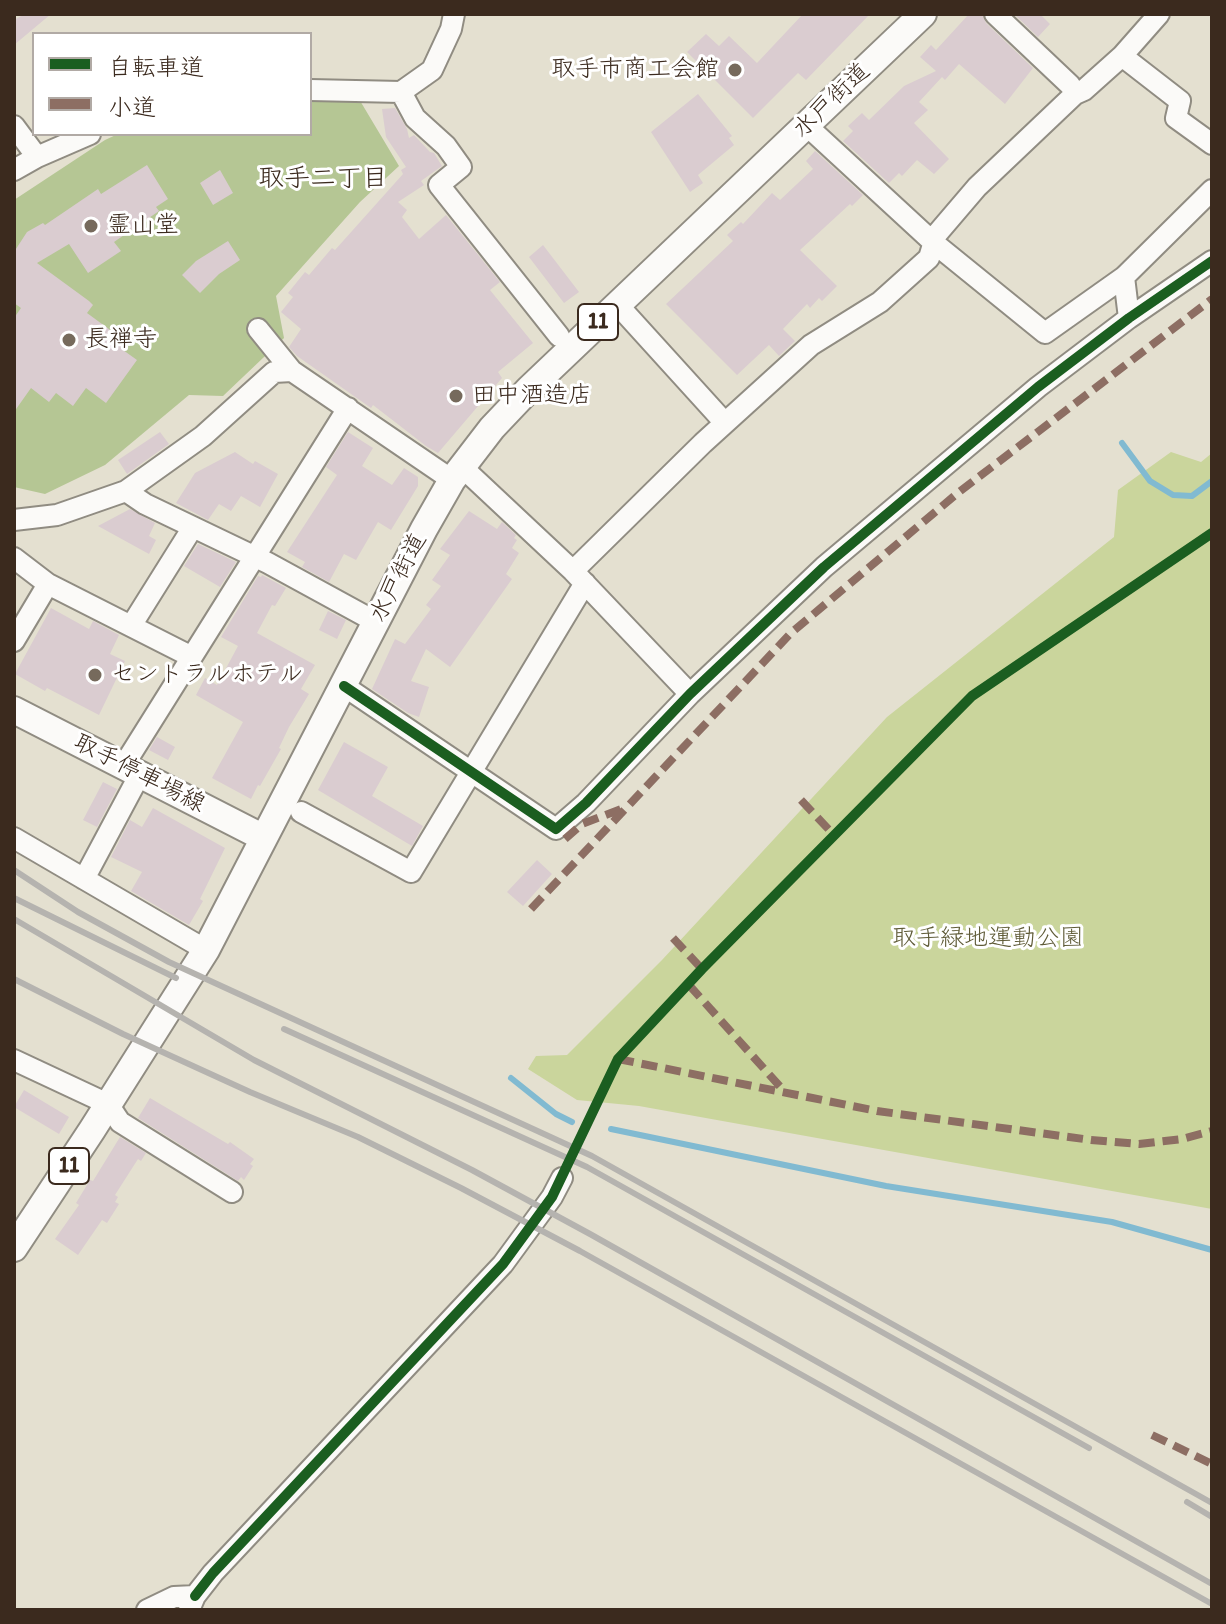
<!DOCTYPE html>
<meta charset="utf-8">
<style>
body{margin:0}
#map{position:relative;width:1226px;height:1624px;overflow:hidden;background:#e4e0d0;font-family:Itim,"Klee One",sans-serif}
canvas{display:block}
.frame{position:absolute;inset:0;border:16px solid #3b2a1e;pointer-events:none}
.legend{position:absolute;left:32px;top:32px;width:280px;height:104px;box-sizing:border-box;background:#fff;border:2px solid #b1aaa5;margin:0;padding:10px 14px;list-style:none;font-size:24px;color:#3b2a1e}
.legend li{display:flex;align-items:center;gap:16px;height:40px}
.legend b{width:40px;border:2px solid #b1aaa5}
</style>
<div id="map">
<canvas width="1226" height="1624"></canvas>
<div class="frame"></div>
<ul class="legend">
<li><b style="height:10px;background:#1b5e20"></b>自転車道</li>
<li><b style="height:10px;background:#8d6e63"></b>小道</li>
</ul>
</div>
<script>
const context = document.querySelector('canvas').getContext('2d');
context.lineJoin = 'round';
function paint(path, color) { context.fillStyle = color; context.fill(path, 'evenodd'); }
const poly = rows => new Path2D(rows.map(r => 'M' + r).join(''));
function trace(path, color, width, dash) { context.strokeStyle = color; context.lineWidth = width; context.lineCap = dash ? 'butt' : 'round'; context.setLineDash(dash || []); context.stroke(path); }
function label(font, color, halo, rows, align = 'center') {
  context.font = font + ' Itim,"Klee One",sans-serif'; context.lineWidth = 6; context.setLineDash([]); context.textBaseline = 'middle'; context.strokeStyle = halo; context.fillStyle = color; for (const [text, x, y, turn = 0] of rows) {
    context.save(); context.translate(x, y); context.rotate((+turn || 0) * Math.PI / 180); context.textAlign = isNaN(turn) ? turn : align; if (halo) context.strokeText(text, 0, 0); context.fillText(text, 0, 0); context.restore();
  }
}
const green = poly([
 [1171,452,1201,462,1212,453,1212,1209,639,1106,577,1100,528,1069,536,1056,567,1055,662,960,887,717,1114,537,1118,490]
]);
const forest = poly([
 [359,99,399,166,360,202,276,296,284,338,223,396,189,395,105,465,45,494,14,487,14,200,105,140,118,134,310,134,310,102]
]);
const stream = poly([
 [1122,443,1150,481,1173,495,1192,496,1212,481],
 [511,1078,556,1114,572,1122],
 [611,1129,886,1186,1112,1222,1212,1250]
]);
const building = poly([
 [25,14,51,14,14,45,14,20],
 [803,14,870,14,806,80,798,73,753,118,687,52,706,34,719,46,729,36,757,63],
 [969,14,982,14,986,23,1033,68,1005,104,959,64,945,80,942,77,919,102,928,110,914,123,949,159,934,174,917,160,902,176,899,173,889,183,843,141,853,131,848,126,862,113,869,120,904,86,936,71,920,57,931,45,936,50],
 [1014,14,1040,14,1050,24,1038,37],
 [698,94,732,136,729,138,734,145,698,175,703,183,690,192,651,132],
 [395,108,407,129,409,138,414,135,430,152,434,153,442,166,421,181,424,185,398,202,407,210,402,217,419,239,446,215,500,282,490,290,533,343,498,372,502,378,438,453,426,446,373,405,371,408,297,356,289,347,301,329,281,312,293,297,288,293,305,272,309,275,332,248,335,250,403,174,401,170,406,167,386,137,382,109],
 [815,151,863,195,852,206,850,204,800,250,837,286,822,301,819,298,810,308,807,304,783,329,795,341,779,356,769,345,737,375,666,304,733,241,727,235,741,222,743,224,772,193,780,200,813,169,806,161],
 [147,165,168,199,156,207,159,211,114,242,121,251,88,273,69,244,37,263,89,301,93,305,87,313,128,343,123,350,137,360,106,403,86,388,73,406,56,393,49,402,31,388,14,412,14,318,21,308,14,303,14,252,27,232,43,223,45,225,98,189,101,194],
 [220,170,233,193,213,205,200,183],
 [228,241,240,260,219,274,200,293,182,275,196,261],
 [543,245,579,292,564,303,529,257],
 [160,432,169,444,127,474,118,460],
 [348,432,373,448,362,466,392,485,404,468,418,477,418,486,391,530,378,522,356,560,344,554,329,582,302,567,305,562,287,552,337,475,326,467],
 [235,452,253,464,255,461,278,474,260,507,241,496,231,511,219,504,208,520,176,503,195,473],
 [130,509,155,523,149,536,156,540,149,554,98,526],
 [469,511,497,529,502,522,516,535,514,538,517,540,512,548,519,553,506,574,512,579,450,667,426,649,411,681,429,687,419,717,408,713,372,689,395,639,405,644,431,609,426,605,441,586,432,580,450,555,440,549],
 [198,544,236,562,220,587,184,566],
 [262,575,286,588,275,606,272,605,257,633,315,665,301,689,309,694,289,727,279,748,281,749,260,786,258,785,251,799,212,778,243,722,196,695,205,678,217,685,238,646,221,637,258,576,261,577],
 [51,608,89,629,93,621,119,635,110,654,125,661,99,715,47,688,45,691,15,674],
 [328,611,346,620,337,639,319,630],
 [157,737,175,747,168,760,149,750],
 [344,742,388,767,372,796,423,826,412,846,318,790],
 [103,782,117,789,97,827,83,820],
 [153,808,225,848,200,899,203,901,189,925,131,891,142,872,111,857,130,820,142,827],
 [537,860,552,874,523,906,507,892],
 [24,1090,69,1117,59,1134,14,1107],
 [150,1098,228,1144,230,1142,254,1159,250,1164,253,1166,244,1180,241,1177,238,1181,138,1118],
 [120,1137,146,1153,141,1161,138,1159,115,1195,118,1197,115,1202,119,1204,107,1223,102,1220,78,1255,55,1239,79,1205,76,1203,90,1180,93,1181]
]);
const minor = poly([
 [995,14,1070,85,1075,94],
 [1122,56,1180,101,1176,118,1212,144],
 [310,90,401,92,432,70,451,29,454,14],
 [401,92,415,118,446,146,461,167,439,185,559,336],
 [806,125,934,243,1045,333,1124,277,1212,190],
 [14,126,37,157],
 [14,170,37,157,90,134],
 [1124,277,1129,318],
 [617,304,725,423],
 [258,329,292,371,452,480],
 [462,467,573,571,690,694],
 [126,491,145,504,268,563,376,622],
 [14,520,57,515,126,491,203,436,274,372,292,371],
 [14,558,48,584,190,656],
 [573,571,703,443,811,345,880,302,929,258,936,235,977,187,1075,94,1084,90,1122,56,1159,14],
 [131,626,193,527],
 [14,641,48,584],
 [344,686,556,829,586,803,690,694,824,567,1038,387,1129,318,1212,261],
 [124,765,348,408],
 [301,812,411,872,585,583],
 [14,838,206,950],
 [84,879,140,774],
 [14,1060,108,1104,120,1122,232,1192],
 [147,1610,174,1597,195,1596],
 [189,1610,195,1596,213,1573,503,1264,552,1197,562,1178]
]);
const major = poly([
 [14,710,264,838],
 [14,1248,92,1130,206,950,424,529,452,480,492,428,529,389,923,14]
]);
const rail = poly([
 [14,870,78,912,169,962,592,1156,1212,1503],
 [14,898,176,978],
 [14,919,254,1060,472,1170,590,1234,1212,1584],
 [14,979,123,1034,250,1092,358,1137,461,1188,580,1251,1212,1604],
 [284,1029,587,1167,1089,1448],
 [1187,1502,1212,1517]
]);
const quiet = poly([
 [801,800,833,834],
 [565,839,582,824,621,809],
 [531,909,791,633,959,492,1212,299],
 [673,938,702,969],
 [689,985,784,1091],
 [618,1059,877,1111,1091,1140,1139,1144,1182,1139,1212,1131],
 [1152,1435,1212,1464]
]);
const cycleway = poly([
 [344,686,556,829,586,803,690,694,824,567,1038,387,1129,318,1212,261],
 [195,1596,213,1573,503,1264,552,1197,618,1059,702,969,972,696,1212,533]
]);
const markers = [
 [735,70,8,"#766a5c"],
 [91,226,8,"#766a5c"],
 [69,340,8,"#766a5c"],
 [456,396,8,"#766a5c"],
 [95,675,8,"#766a5c"]
];
const shields = [
 [598,322,40],
 [69,1166,40]
];
const shieldNames = [
 ["11",598,322],
 ["11",69,1166]
];
const poiNames = [
 ["取手市商工会館",719,70,"right"],
 ["霊山堂",107,226],
 ["長禅寺",85,340],
 ["田中酒造店",472,396],
 ["セントラルホテル",111,675]
];
const streetNames = [
 ["水戸街道",832,101,-44],
 ["水戸街道",399,578,-63],
 ["取手停車場線",139,774,27]
];
const parkNames = [
 ["取手緑地運動公園",988,939]
];
const neighbourhoodNames = [
 ["取手二丁目",323,179]
];
paint(green, '#cad59c');
paint(forest, '#b5c694');
trace(stream, '#81bad1', 6);
paint(building, '#daccd0');
trace(minor, '#908c82', 24);
trace(major, '#908c82', 30);
trace(minor, '#fbfaf8', 20);
trace(major, '#fbfaf8', 26);
trace(rail, '#b5b3af', 6);
trace(quiet, '#8d6e63', 8, [16, 8]);
trace(cycleway, '#1b5e20', 10);
for (const [x, y, r, color] of markers) { const dot = new Path2D(); dot.arc(x, y, r, 0, 2 * Math.PI); context.fillStyle = color; context.fill(dot); trace(dot, '#fff', 3); }
for (const [x, y, w] of shields) { const box = new Path2D(); box.roundRect(x - w / 2, y - 18, w, 36, 6); context.fillStyle = '#fff'; context.fill(box); trace(box, '#3b2a1e', 2); }
label('bold 22px', '#3b2a1e', null, shieldNames);
label('24px', '#3b2a1e', '#fff', poiNames, 'left');
label('24px', '#3b2a1e', '#fff', streetNames);
label('24px', '#5f5b37', '#fff', parkNames);
label('26px', '#3b2a1e', '#fff', neighbourhoodNames);
</script>
